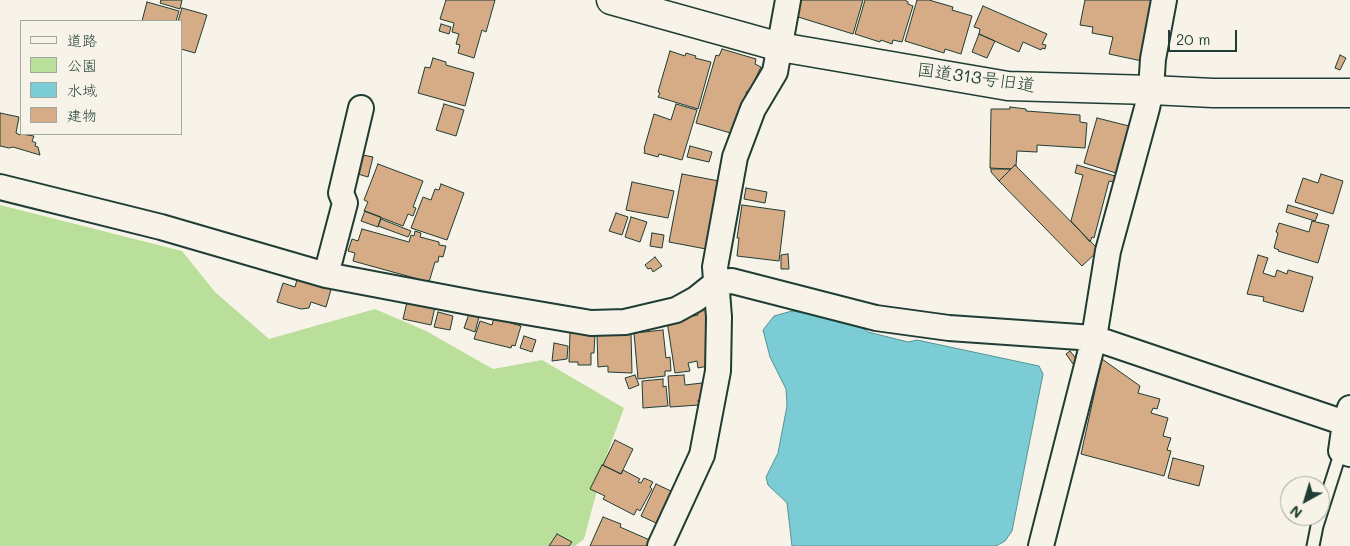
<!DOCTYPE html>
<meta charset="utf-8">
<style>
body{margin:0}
#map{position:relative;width:1350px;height:546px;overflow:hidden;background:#f7f3e8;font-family:Mali,"Klee One",sans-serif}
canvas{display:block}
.legend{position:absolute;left:20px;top:20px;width:162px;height:115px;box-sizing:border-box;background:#f7f3e8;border:1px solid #a1aaa0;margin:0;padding:6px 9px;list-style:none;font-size:15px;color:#1f3d34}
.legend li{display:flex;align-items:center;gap:10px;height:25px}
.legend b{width:25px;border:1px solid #a1aaa0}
.north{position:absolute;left:1280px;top:476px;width:50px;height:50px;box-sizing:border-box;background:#f7f3e8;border:1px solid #a1aaa0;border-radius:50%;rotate:219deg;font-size:14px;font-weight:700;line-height:20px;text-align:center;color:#1f3d34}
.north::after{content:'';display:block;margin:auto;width:18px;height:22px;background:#1f3d34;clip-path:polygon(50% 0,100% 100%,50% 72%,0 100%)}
.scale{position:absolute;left:1168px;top:30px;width:69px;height:22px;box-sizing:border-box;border:2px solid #1f3d34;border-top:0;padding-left:6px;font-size:15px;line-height:18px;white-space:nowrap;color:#1f3d34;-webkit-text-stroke:4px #f7f3e8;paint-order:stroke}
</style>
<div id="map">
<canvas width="1350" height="546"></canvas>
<ul class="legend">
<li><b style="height:6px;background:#f7f3e8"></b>道路</li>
<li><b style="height:14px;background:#badf9a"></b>公園</li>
<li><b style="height:14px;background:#7cccd5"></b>水域</li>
<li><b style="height:14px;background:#d6ac87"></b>建物</li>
</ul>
<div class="north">N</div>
<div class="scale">20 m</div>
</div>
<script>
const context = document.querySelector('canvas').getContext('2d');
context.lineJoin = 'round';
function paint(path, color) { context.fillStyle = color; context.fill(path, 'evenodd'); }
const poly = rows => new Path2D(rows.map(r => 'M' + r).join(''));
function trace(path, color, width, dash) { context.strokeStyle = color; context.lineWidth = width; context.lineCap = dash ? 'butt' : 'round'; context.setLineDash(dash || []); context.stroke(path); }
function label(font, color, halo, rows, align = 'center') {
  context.font = font + ' Mali,"Klee One",sans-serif'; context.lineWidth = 5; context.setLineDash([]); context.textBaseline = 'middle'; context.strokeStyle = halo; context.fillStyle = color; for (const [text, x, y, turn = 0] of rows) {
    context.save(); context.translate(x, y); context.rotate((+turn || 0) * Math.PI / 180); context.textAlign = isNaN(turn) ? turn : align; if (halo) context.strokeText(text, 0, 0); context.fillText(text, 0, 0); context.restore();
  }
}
const green = poly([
 [0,205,182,251,215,292,269,339,375,309,426,331,493,369,542,360,624,408,606,457,584,539,575,546,0,546]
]);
const water = poly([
 [792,311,850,319,868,332,908,342,917,340,1039,366,1043,374,1012,531,1005,541,996,546,792,546,787,503,768,485,766,477,778,453,787,406,786,389,770,357,763,330,774,316,792,311]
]);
const building = poly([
 [161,0,182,0,180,9,160,3,161,0],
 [446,0,495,0,486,32,482,30,474,58,458,53,460,45,456,44,459,34,452,32,454,23,440,19,446,0],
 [797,0,863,0,853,34,795,16,800,1,797,0],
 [865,0,905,0,908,2,908,4,913,6,902,42,893,40,892,44,881,40,880,42,855,34,865,0],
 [917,0,929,0,953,7,952,10,972,16,961,54,945,49,944,53,905,41,917,0],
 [1085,0,1154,0,1142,61,1109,54,1113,37,1092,33,1093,27,1080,25,1085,0],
 [147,2,179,11,176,21,142,21,147,2],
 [983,6,1047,34,1042,44,1046,45,1045,49,1042,48,1041,50,1023,42,1019,52,979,34,980,29,974,27,983,6],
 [182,8,207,15,195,53,181,49,181,21,178,21,182,8],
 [441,24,451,27,449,34,439,31,441,24],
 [979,34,995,41,987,58,972,52,979,34],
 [722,49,756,59,755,64,761,67,749,92,747,91,734,134,696,123,716,55,719,56,722,49],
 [670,51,685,56,686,53,696,56,695,58,711,62,698,109,658,97,660,93,658,92,670,51],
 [1340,55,1346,58,1340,70,1335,68,1340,55],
 [433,58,446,62,446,65,474,73,465,106,418,93,425,67,430,68,433,58],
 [444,104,464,110,456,136,436,130,444,104],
 [676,104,697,110,682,160,659,154,658,157,644,153,645,150,644,149,654,114,671,120,676,104],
 [1010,107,1026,109,1026,111,1080,115,1080,122,1087,123,1085,148,1037,145,1037,152,1017,151,1016,166,1015,165,1011,169,990,168,991,109,1010,109,1010,107],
 [0,113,19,117,16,133,20,135,21,132,21,134,34,136,32,141,36,143,35,146,38,147,40,155,13,147,9,148,0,146,0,113],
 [1097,118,1129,126,1116,173,1084,163,1097,118],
 [690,146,712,152,709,162,687,157,690,146],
 [363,155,373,157,368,177,358,174,363,155],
 [378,164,423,181,413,207,416,208,413,216,408,214,403,226,364,211,368,202,364,200,378,164],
 [1015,165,1099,250,1082,266,999,181,1015,165],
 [1077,165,1115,176,1114,182,1109,181,1094,238,1092,237,1090,242,1071,221,1083,175,1075,173,1077,165],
 [991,169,1011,169,999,181,991,172,991,169],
 [682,174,719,181,706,249,669,242,682,174],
 [1321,174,1343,181,1333,214,1295,202,1303,178,1318,183,1321,174],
 [632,182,674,191,668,218,626,210,632,182],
 [441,184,464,193,447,240,411,228,423,197,431,200,435,189,439,190,441,184],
 [746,188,767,192,765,203,744,199,746,188],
 [742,205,785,211,779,261,737,256,739,238,737,238,742,205],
 [1288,205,1318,214,1315,221,1286,212,1288,205],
 [365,211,381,217,378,227,361,221,365,211],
 [616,213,628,217,622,235,609,231,616,213],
 [631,217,647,222,640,242,625,237,631,217],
 [381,219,411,231,408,237,378,226,381,219],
 [1312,221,1329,225,1318,263,1278,251,1279,250,1274,248,1278,233,1276,232,1279,223,1309,232,1312,221],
 [362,229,409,242,411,235,414,236,415,231,421,233,420,237,439,242,439,245,446,246,443,257,439,256,438,262,435,262,429,282,353,261,355,253,348,251,352,239,358,241,362,229],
 [652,233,664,235,662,248,650,246,652,233],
 [788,254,789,269,781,269,781,255,788,254],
 [1258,255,1268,258,1263,273,1275,277,1277,270,1287,274,1288,270,1313,277,1303,312,1263,301,1264,297,1247,294,1258,255],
 [655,257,662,266,653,272,651,268,648,269,645,265,655,257],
 [298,276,332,286,326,307,311,302,309,308,301,309,277,302,283,283,295,287,298,276],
 [407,302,435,307,431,325,403,319,407,302],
 [707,309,709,345,706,348,708,366,698,368,697,361,688,363,690,371,675,373,667,321,698,315,697,311,707,309],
 [438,312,453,316,450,330,434,327,438,312],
 [469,314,479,317,475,332,464,328,469,314],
 [494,318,521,326,515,346,512,345,511,348,474,339,480,321,492,325,494,318],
 [663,330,666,358,670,357,671,371,665,371,665,376,638,379,634,333,663,330],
 [570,332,595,333,594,353,591,353,591,365,578,365,578,362,569,362,570,332],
 [631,334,632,373,608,372,608,366,598,367,597,335,631,334],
 [524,336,536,340,532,352,520,348,524,336],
 [554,343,568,346,567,359,552,361,554,343],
 [1070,351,1078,361,1073,364,1066,354,1070,351],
 [1102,359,1140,386,1138,393,1160,399,1157,409,1153,408,1151,413,1168,418,1163,436,1171,438,1167,450,1171,451,1164,476,1081,454,1102,359],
 [635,375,639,385,629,389,625,378,635,375],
 [684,375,685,385,702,383,703,400,698,400,699,405,670,407,668,376,684,375],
 [663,379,663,387,666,386,668,406,643,408,642,381,663,379],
 [615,440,633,449,621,474,603,465,615,440],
 [1173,458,1204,466,1199,486,1168,478,1173,458],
 [602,465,621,474,623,470,640,479,638,482,641,483,644,478,653,482,650,487,652,489,640,511,637,509,634,515,603,499,605,496,590,489,602,465],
 [656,484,671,491,656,523,641,516,656,484],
 [603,517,621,524,620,527,652,541,650,546,590,546,603,517],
 [557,534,572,542,569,546,549,546,557,534]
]);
const service = poly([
 [1313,546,1317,526,1341,451]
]);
const minor = poly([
 [0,187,161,227,326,275,479,304,591,323,625,322,676,310,696,299,716,283,732,281,876,318,949,328,1094,338,1345,423],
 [326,275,345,203,341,193,361,108],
 [1350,408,1345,423,1341,451,1350,454],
 [660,546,702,455,718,371,719,317,715,267,735,157,753,109,775,72,788,0],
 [1041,546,1094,338,1108,251,1147,108,1151,90,1153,59,1164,0]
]);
const tertiary = poly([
 [611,0,780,47,1008,86,1151,90,1213,93,1350,93]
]);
const streetNames = [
 ["国道313号旧道",976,78,8]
];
paint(green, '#badf9a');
paint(water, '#7cccd5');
trace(water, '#579395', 1);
paint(building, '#d6ac87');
trace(building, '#1f3d34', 1);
trace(service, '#1f3d34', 15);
trace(minor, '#1f3d34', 28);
trace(tertiary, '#1f3d34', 31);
trace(service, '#f7f3e8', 11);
trace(minor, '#f7f3e8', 24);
trace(tertiary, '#f7f3e8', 28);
label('18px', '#1f3d34', '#f7f3e8', streetNames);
</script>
